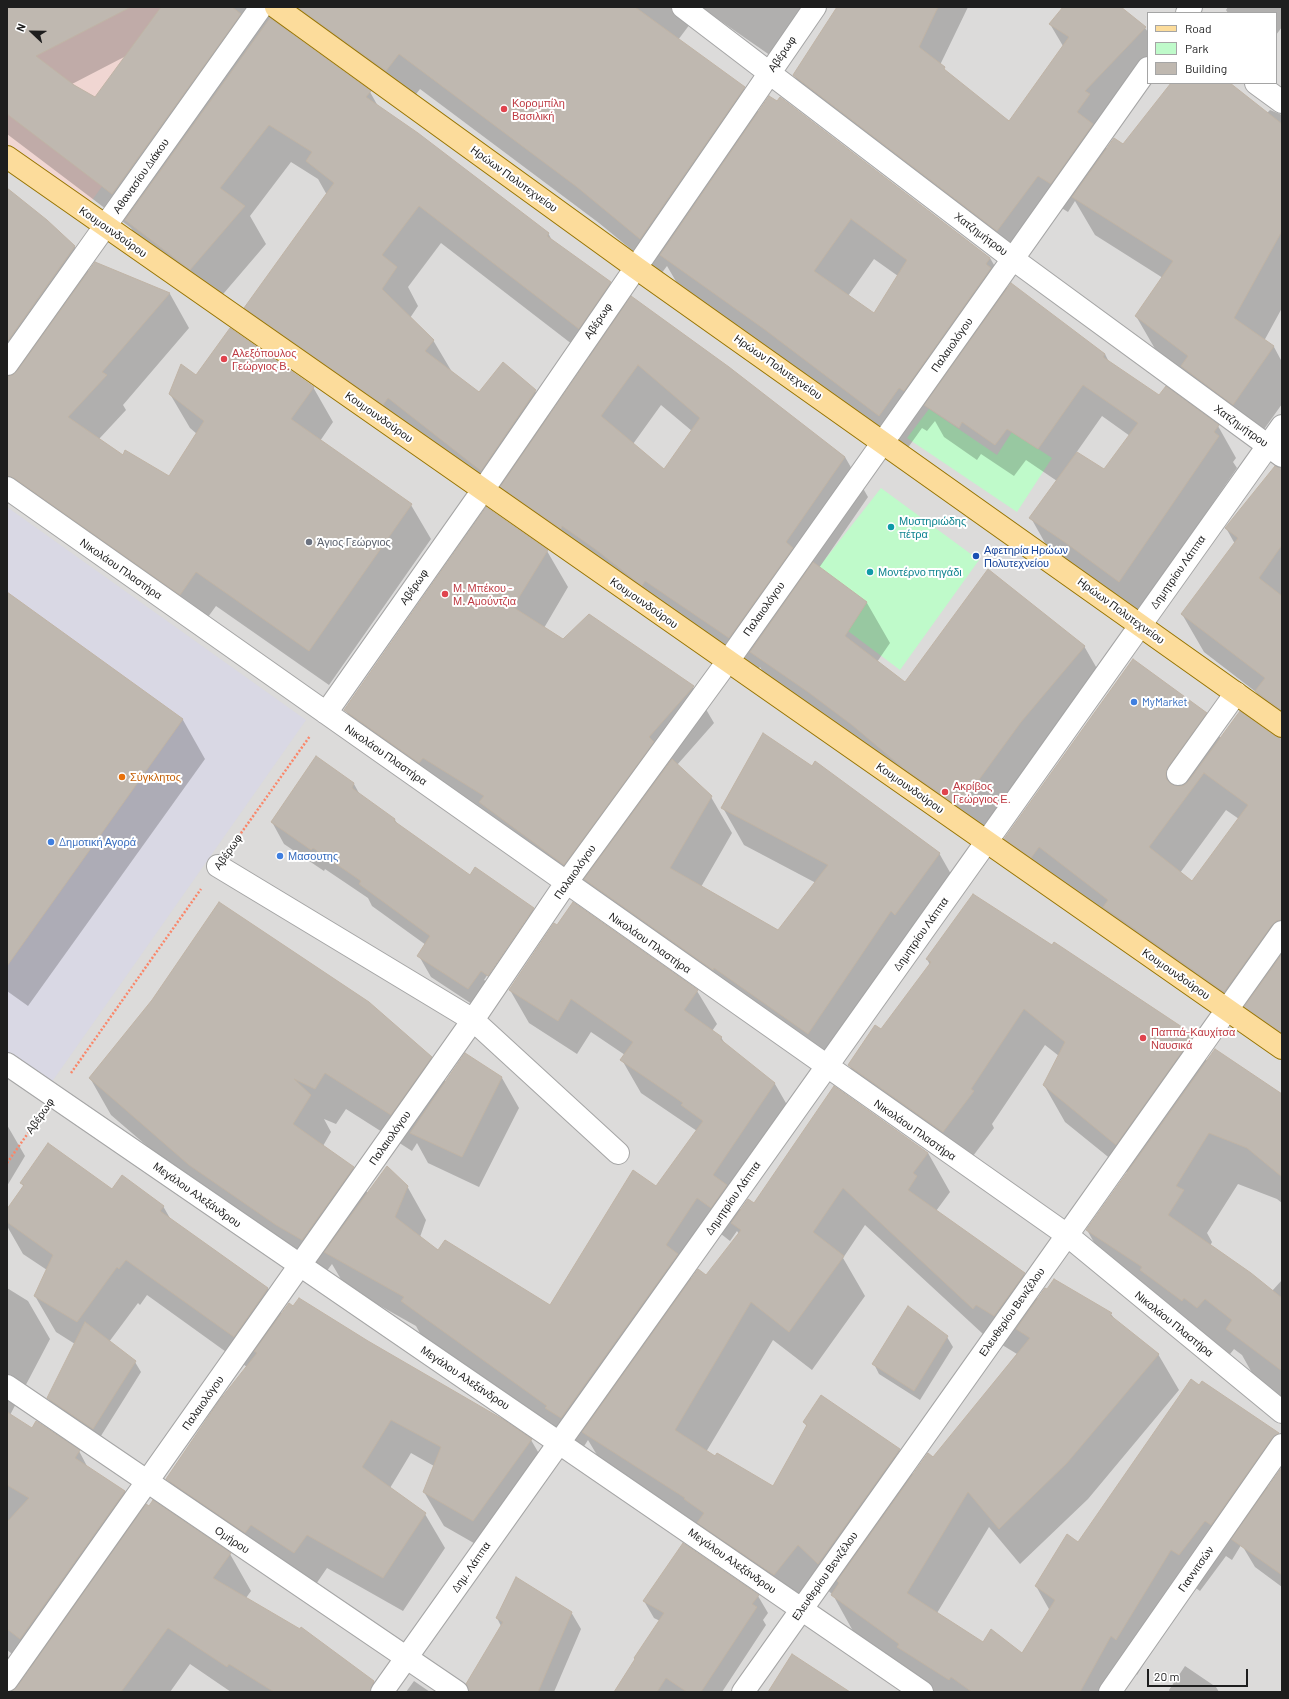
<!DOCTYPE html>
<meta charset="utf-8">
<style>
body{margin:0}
#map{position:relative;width:1289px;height:1699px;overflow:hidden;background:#efece3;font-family:Barlow,sans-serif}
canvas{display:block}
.frame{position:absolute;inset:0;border:8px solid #1e1e1e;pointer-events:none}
.legend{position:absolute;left:1147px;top:12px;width:130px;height:72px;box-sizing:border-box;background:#fff;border:1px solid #a5a5a5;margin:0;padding:5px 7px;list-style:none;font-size:12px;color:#1e1e1e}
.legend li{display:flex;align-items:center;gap:8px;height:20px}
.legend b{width:20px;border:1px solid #a5a5a5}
.north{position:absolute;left:12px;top:12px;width:40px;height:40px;-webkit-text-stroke:3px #fff;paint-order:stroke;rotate:292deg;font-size:11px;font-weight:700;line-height:16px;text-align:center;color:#1e1e1e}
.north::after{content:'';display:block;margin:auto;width:14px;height:18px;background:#1e1e1e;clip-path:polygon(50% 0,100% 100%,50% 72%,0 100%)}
.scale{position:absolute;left:1147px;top:1669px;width:101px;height:18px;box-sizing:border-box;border:2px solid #1e1e1e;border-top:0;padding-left:5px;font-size:12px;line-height:14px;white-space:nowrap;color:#1e1e1e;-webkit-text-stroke:3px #fff;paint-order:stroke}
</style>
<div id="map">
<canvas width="1289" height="1699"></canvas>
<div class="frame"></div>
<ul class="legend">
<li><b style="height:5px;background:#fcdc9b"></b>Road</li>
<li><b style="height:11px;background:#bffaca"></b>Park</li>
<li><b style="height:11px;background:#bfb8b0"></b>Building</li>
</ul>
<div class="north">N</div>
<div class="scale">20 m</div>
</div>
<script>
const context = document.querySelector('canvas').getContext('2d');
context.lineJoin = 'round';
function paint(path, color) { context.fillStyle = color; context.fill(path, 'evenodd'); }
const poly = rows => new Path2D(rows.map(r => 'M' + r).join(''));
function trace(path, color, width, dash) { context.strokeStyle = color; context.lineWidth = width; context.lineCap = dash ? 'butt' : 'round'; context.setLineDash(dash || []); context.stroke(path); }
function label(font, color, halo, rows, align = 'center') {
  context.font = font + ' Barlow,sans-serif'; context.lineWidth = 4; context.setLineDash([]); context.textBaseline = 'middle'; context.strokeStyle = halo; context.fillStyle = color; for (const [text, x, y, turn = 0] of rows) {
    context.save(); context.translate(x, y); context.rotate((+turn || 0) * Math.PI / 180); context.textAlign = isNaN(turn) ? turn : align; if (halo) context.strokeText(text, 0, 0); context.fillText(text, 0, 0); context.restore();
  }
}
const residential = poly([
 [7,7,1282,7,1282,1692,7,1692],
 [1148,13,1276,13,1276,83,1148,83]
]);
const commercial = poly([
 [7,7,233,7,90,203,7,144]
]);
const park = poly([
 [929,409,997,455,1012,432,1052,458,1017,512,907,438],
 [881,488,979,560,900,670,848,631,867,602,819,567]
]);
const plaza = poly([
 [7,507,306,720,49,1086,7,1056,7,966,183,719,7,592]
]);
const shadow = poly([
 [7,7,810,7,774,58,702,8,678,40,744,88,759,113,990,258,1008,289,1105,354,1109,362,1159,397,1218,426,1236,458,1233,462,1237,468,1137,613,1049,550,1031,518,1057,481,1026,460,1014,476,981,454,977,460,944,437,935,421,927,431,922,428,902,456,684,295,667,266,661,274,599,223,420,89,407,106,298,30,289,33,370,92,379,108,548,233,553,242,610,283,625,308,845,457,868,497,819,568,867,603,890,643,877,662,905,683,1084,646,1107,686,982,846,774,692,760,667,752,677,267,346,246,308,327,195,318,179,291,162,250,216,266,244,212,307,148,258,131,228,7,134],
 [126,56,96,98,72,84],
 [441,243,590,358,550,416,535,391,503,363,479,393,452,372,433,340,410,318,418,306,408,287],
 [874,259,898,276,874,315,848,296],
 [661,405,692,431,664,470,633,444],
 [1102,416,1130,436,1105,471,1076,453],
 [838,7,968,7,940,65,948,74,1010,123,1063,46,1050,24,1064,7,1119,7,1145,28,1148,32,1148,71,1098,134,1107,149,1123,146,1173,83,1228,83,1267,113,1270,110,1282,115,1282,308,1264,341,1274,347,1282,362,1282,404,1255,442,1158,354,1136,316,1163,278,1095,235,1075,201,1068,212,1055,204,1014,259,811,104,794,75],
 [1228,7,1282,7,1282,27,1276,35,1276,13,1228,13,1226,10],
 [7,190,47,221,75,247,89,272,95,264,170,294,189,328,123,405,126,410,99,439,123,456,169,477,197,434,190,428,170,394,196,376,313,387,333,422,320,441,411,505,431,539,329,685,216,606,200,628,7,502],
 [1282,481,1282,732,1278,729,1256,692,1204,652,1182,614,1235,544,1226,528],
 [547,551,568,587,544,628,563,640,589,616,693,687,714,723,677,765,711,797,732,833,701,887,779,931,816,883,744,845,723,808,939,853,960,890,829,1070,367,747,346,711],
 [7,593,183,720,205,759,28,1006,7,991],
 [1206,713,1221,739,1275,737,1282,739,1282,1055,1027,877,1005,839],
 [1226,810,1239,819,1192,883,1180,873],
 [316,757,354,784,360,795,395,820,398,825,470,876,533,909,545,931,481,1010,431,977,419,956,426,945,372,906,368,898,325,869,324,871,284,844,272,822],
 [527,916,529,916,486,981,484,980],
 [573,903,697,991,717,1024,712,1031,721,1037,725,1044,775,1084,794,1117,736,1203,741,1210,754,1204,928,1153,950,1192,936,1211,1024,1274,1038,1299,1111,1314,1116,1321,1158,1354,1179,1390,1088,1499,1020,1564,989,1527,937,1613,984,1644,1022,1654,1050,1611,1036,1586,1078,1543,1200,1386,1263,1424,1282,1456,1266,1484,1272,1494,1232,1560,1226,1556,1200,1591,1192,1585,1137,1675,1132,1671,1120,1692,933,1692,919,1683,914,1675,853,1631,833,1595,820,1583,797,1613,606,1470,588,1440,581,1451,562,1435,421,1335,416,1326,345,1286,332,1264,323,1276,211,1201,111,1115,90,1078,431,1057,446,1083,465,1054,502,1078,519,1108,479,1187,428,1163,417,1143,412,1151,346,1109,336,1124,324,1119,331,1132,323,1146,353,1168,368,1194,407,1186,426,1220,420,1237,438,1251,551,1307,656,1187,697,1131,641,1093,622,1060,625,1055,591,1032,577,1054,529,1023,510,990],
 [865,1225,996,1346,999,1343,1017,1354,934,1458,913,1475,899,1450,804,1422,807,1427,773,1488,706,1452,773,1340,812,1370,865,1296,843,1258],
 [716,1230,730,1241,737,1231,739,1234,706,1276,692,1279,688,1273],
 [927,959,1193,1036,1207,1061,1282,1095,1282,1203,1277,1199,1238,1184,1207,1233,1212,1242,1210,1246,1272,1291,1282,1280,1282,1399,1256,1380,1242,1355,1234,1349,1227,1358,1116,1281,1087,1230,1128,1173,1065,1122,1044,1085,1059,1056,1045,1045,992,1124,994,1128,964,1168,870,1102,849,1065,881,1031,930,965],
 [7,1125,25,1156,7,1186],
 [21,1183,112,1190,163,1206,171,1220,268,1289,282,1314,368,1342,531,1440,551,1474,493,1554,444,1526,424,1492,434,1466,411,1453,390,1488,425,1514,445,1548,403,1611,327,1568,314,1587,187,1513,168,1479,247,1367,147,1295,140,1305,138,1303,109,1342,135,1362,141,1372,99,1439,54,1408,48,1398,75,1344,56,1332,35,1296,47,1270,23,1254,7,1226,7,1211,24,1187],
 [7,1288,28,1301,50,1339,10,1415,32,1430,79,1451,88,1468,125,1491,139,1516,230,1554,251,1591,246,1598,374,1682,379,1692,231,1692,190,1664,170,1692,12,1692,18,1688,32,1669,7,1650],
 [947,1337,953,1347,920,1400,879,1374,874,1364],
 [1282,1492,1282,1587,1255,1567,1243,1547],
 [683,1545,758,1596,768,1613,763,1620,766,1625,722,1692,615,1692,660,1621,654,1618,644,1601],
 [571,1612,581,1629,554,1692,503,1692,501,1626,497,1618],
 [1185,1666,1216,1687,1219,1692,1170,1692,1169,1690],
 [414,1681,430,1692,406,1692]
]);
const building = poly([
 [7,7,131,7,36,56,74,85,95,97,161,7,232,7,241,14,112,194,7,114,7,7],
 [297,7,635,7,745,87,640,239,577,187,399,54,386,71,297,7],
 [837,7,938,7,919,47,945,67,944,69,1009,121,1069,37,1049,24,1063,7,1121,7,1146,27,1085,91,1090,94,1077,112,1093,124,1051,184,1038,176,997,231,793,75,837,7],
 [270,18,371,91,366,97,418,133,549,233,547,236,611,282,579,329,419,206,382,255,397,267,382,289,434,340,425,351,479,392,503,362,536,390,481,471,388,398,383,405,244,308,334,183,306,161,312,152,269,125,220,188,245,206,190,270,125,220,270,18],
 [1171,83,1230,83,1282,124,1282,231,1234,318,1274,346,1233,405,1181,366,1188,356,1135,316,1173,261,1072,197,1114,138,1123,144,1171,83],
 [769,96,777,101,780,97,990,258,986,264,991,268,904,391,899,388,879,416,764,329,660,255,769,96],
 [851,219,907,260,874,313,814,271,851,219],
 [7,188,47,220,75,246,7,342,7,188],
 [95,262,170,293,102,372,107,375,68,417,123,455,125,450,169,476,204,421,169,394,181,364,196,375,230,328,314,387,291,419,412,504,309,651,196,572,180,595,14,478,7,476,7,376,13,375,17,371,95,262],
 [1011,283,1105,354,1103,357,1159,395,1166,386,1219,425,1214,432,1219,436,1119,582,1066,543,1029,518,1077,452,1104,469,1138,423,1083,385,1038,449,1007,429,995,445,962,422,959,428,924,405,1011,283],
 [631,296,729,367,845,457,786,542,793,548,729,638,645,581,642,586,595,549,562,526,561,529,500,487,631,296],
 [638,365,700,418,664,469,601,416,638,365],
 [1275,466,1282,468,1282,545,1259,578,1282,596,1282,711,1255,691,1265,678,1181,614,1238,538,1225,528,1275,466],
 [486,507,548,550,513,607,563,639,589,614,694,686,649,737,654,742,564,865,479,802,484,796,423,758,419,763,344,710,486,507],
 [813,562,867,602,845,636,905,682,988,569,1085,646,1021,722,959,807,903,768,852,725,808,692,750,652,813,562],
 [7,592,183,719,7,966,7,592],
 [1133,659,1207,713,1168,767,1166,773,1166,779,1171,784,1177,786,1183,786,1188,782,1240,711,1275,736,1282,738,1282,920,1276,921,1272,925,1224,992,1103,907,1108,900,1039,847,1031,858,1004,839,1133,659],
 [1204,773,1248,805,1192,881,1149,847,1204,773],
 [763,733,812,766,815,761,940,853,895,915,891,911,808,1034,714,968,713,970,584,879,672,759,712,796,670,868,778,930,828,865,721,808,763,733],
 [316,756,354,783,352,788,395,819,394,821,470,875,475,867,534,908,488,976,481,971,468,989,417,956,430,936,359,884,361,881,313,848,311,850,271,822,316,756],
 [973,894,1052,945,1054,942,1194,1035,1116,1145,1043,1085,1065,1042,1024,1009,971,1089,974,1091,943,1132,848,1065,875,1025,881,1029,931,962,926,959,973,894],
 [219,902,369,1002,432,1057,391,1115,325,1073,315,1089,294,1079,311,1095,293,1124,354,1167,302,1240,276,1225,189,1165,89,1078,152,1000,219,902],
 [573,902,698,990,684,1010,722,1037,720,1039,775,1083,713,1175,727,1185,711,1208,697,1198,666,1245,678,1254,561,1418,545,1408,547,1406,401,1301,404,1297,324,1252,387,1166,408,1186,395,1217,438,1250,445,1240,550,1305,633,1170,656,1186,703,1121,681,1105,683,1103,620,1060,633,1042,571,999,558,1021,509,990,554,923,557,925,573,902],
 [1282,954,1282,1033,1244,1007,1282,954],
 [1215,1049,1282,1094,1282,1177,1247,1148,1209,1133,1176,1186,1184,1190,1168,1215,1251,1273,1282,1298,1282,1371,1226,1329,1232,1320,1205,1299,1197,1308,1184,1298,1182,1301,1140,1270,1142,1267,1086,1230,1215,1049],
 [465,1053,502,1077,462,1157,410,1133,465,1053],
 [834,1086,928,1153,913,1173,917,1176,908,1190,1025,1273,994,1316,976,1305,973,1309,843,1188,813,1232,844,1256,789,1332,751,1302,675,1430,715,1456,717,1453,773,1486,807,1425,803,1422,821,1395,900,1449,818,1564,798,1545,774,1575,697,1523,704,1513,684,1499,685,1498,582,1432,698,1269,706,1275,741,1230,731,1223,748,1199,754,1203,834,1086],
 [48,1143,112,1189,122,1175,164,1206,160,1211,268,1288,234,1337,126,1260,119,1269,117,1267,77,1322,34,1296,53,1255,7,1222,7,1209,24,1185,20,1183,48,1143],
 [1054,1279,1112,1313,1110,1315,1159,1354,1067,1463,999,1529,968,1492,907,1593,983,1642,991,1629,1022,1653,1055,1600,1035,1586,1067,1534,1078,1542,1191,1379,1199,1385,1202,1381,1279,1433,1272,1438,1211,1525,1205,1521,1179,1555,1171,1550,1116,1640,1111,1636,1080,1692,972,1692,951,1677,949,1680,897,1647,899,1644,831,1595,839,1583,837,1581,928,1453,933,1457,1030,1338,1016,1329,1045,1288,1047,1289,1054,1279],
 [299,1298,368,1341,504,1420,532,1439,473,1521,423,1492,441,1447,391,1420,362,1467,426,1513,383,1578,307,1535,294,1553,251,1525,245,1533,166,1479,219,1401,257,1353,254,1351,289,1303,293,1306,299,1298],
 [908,1306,948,1336,914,1391,872,1364,908,1306],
 [85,1322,136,1361,93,1429,47,1398,85,1322],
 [7,1412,32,1428,36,1421,80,1450,75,1458,125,1491,20,1639,7,1629,7,1522,29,1498,7,1485,7,1412],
 [1282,1467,1282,1575,1231,1539,1282,1467],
 [153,1500,231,1553,213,1578,300,1629,301,1627,374,1681,370,1692,274,1692,229,1664,227,1667,168,1628,121,1692,9,1692,17,1687,146,1504,149,1506,153,1500],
 [683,1543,759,1595,752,1604,757,1607,701,1692,687,1692,666,1678,657,1692,614,1692,635,1659,634,1658,664,1613,643,1601,683,1543],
 [516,1577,572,1612,538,1692,469,1692,466,1684,503,1622,496,1618,516,1577],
 [792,1654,850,1692,768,1692,792,1654]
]);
const path = poly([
 [234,843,310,736],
 [71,1073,201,889],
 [7,1163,38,1119]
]);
const minor = poly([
 [683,7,1013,259,1282,456],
 [1187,13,1191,7],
 [1256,83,1282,102],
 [7,364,261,7],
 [7,488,1067,1235,1282,1412],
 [326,713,483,490,815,7],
 [1178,774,1236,693],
 [218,866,473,1020,618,1153],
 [7,1064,922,1692],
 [7,1386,457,1692],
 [7,1680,473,1020,566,883,728,661,1148,68],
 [382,1692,1282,426],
 [743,1692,1282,932],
 [1110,1692,1282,1445]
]);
const major = poly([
 [276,7,635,267,1282,726],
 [7,157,1282,1048]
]);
const markers = [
 [504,109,4,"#e0444e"],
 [224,359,4,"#e0444e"],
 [891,527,4,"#0f9aa8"],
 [309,542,4,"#6b7280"],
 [976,556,4,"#1a4fb4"],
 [870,572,4,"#0f9aa8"],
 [445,594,4,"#e0444e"],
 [1134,702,4,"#3f7fe0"],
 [122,777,4,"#e8710a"],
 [945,792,4,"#e0444e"],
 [51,842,4,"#3f7fe0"],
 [280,856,4,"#3f7fe0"],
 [1143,1038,4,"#e0444e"]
];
const streetNames = [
 ["Αβέρωφ",782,54,-56],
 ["Αθανασίου Διάκου",141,176,-55],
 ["Ηρώων Πολυτεχνείου",514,179,36],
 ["Κουμουνδούρου",113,232,35],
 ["Χατζημήτρου",981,234,37],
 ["Αβέρωφ",598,321,-56],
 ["Παλαιολόγου",952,345,-55],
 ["Ηρώων Πολυτεχνείου",778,367,35],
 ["Κουμουνδούρου",379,417,35],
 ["Χατζημήτρου",1241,426,36],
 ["Νικολάου Πλαστήρα",121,569,35],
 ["Δημητρίου Λάππα",1178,572,-55],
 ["Αβέρωφ",414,587,-55],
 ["Κουμουνδούρου",644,603,35],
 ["Παλαιολόγου",764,609,-55],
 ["Ηρώων Πολυτεχνείου",1121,611,36],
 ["Νικολάου Πλαστήρα",386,755,35],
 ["Κουμουνδούρου",910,788,35],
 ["Αβέρωφ",228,852,-55],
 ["Παλαιολόγου",575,872,-55],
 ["Δημητρίου Λάππα",921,934,-55],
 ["Νικολάου Πλαστήρα",650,943,35],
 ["Κουμουνδούρου",1176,974,35],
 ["Αβέρωφ",40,1116,-55],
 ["Νικολάου Πλαστήρα",915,1130,35],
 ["Παλαιολόγου",390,1138,-55],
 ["Μεγάλου Αλεξάνδρου",197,1195,35],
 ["Δημητρίου Λάππα",733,1198,-55],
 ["Ελευθερίου Βενιζέλου",1012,1312,-55],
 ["Νικολάου Πλαστήρα",1174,1324,39],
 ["Μεγάλου Αλεξάνδρου",465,1378,34],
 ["Παλαιολόγου",203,1403,-55],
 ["Ομήρου",232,1540,34],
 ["Μεγάλου Αλεξάνδρου",732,1561,35],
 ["Δημ. Λάππα",471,1567,-55],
 ["Γιαννιτσών",1196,1569,-55],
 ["Ελευθερίου Βενιζέλου",825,1576,-55]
];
const healthNames = [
 ["Κορομπίλη",512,103],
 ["Βασιλική",512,116],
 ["Αλεξόπουλος",232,353],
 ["Γεώργιος Β.",232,366],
 ["Μ. Μπέκου -",453,588],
 ["Μ. Αμούντζια",453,601],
 ["Ακρίβος",953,786],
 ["Γεώργιος Ε.",953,799],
 ["Παππά-Καυχίτσα",1151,1032],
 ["Ναυσικά",1151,1045]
];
const cultureNames = [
 ["Μυστηριώδης",899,521],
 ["πέτρα",899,534],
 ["Μοντέρνο πηγάδι",878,572]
];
const worshipNames = [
 ["Άγιος Γεώργιος",317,542]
];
const transitNames = [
 ["Αφετηρία Ηρώων",984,550],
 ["Πολυτεχνείου",984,563]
];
const shopNames = [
 ["MyMarket",1142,702],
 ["Δημοτική Αγορά",59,842],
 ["Μασουτης",288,856]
];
const foodNames = [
 ["Σύγκλητος",130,777]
];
paint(residential, '#dcdbda');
paint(commercial, '#f0d6d2');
paint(park, '#bffaca');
paint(plaza, '#d9d8e4');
paint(shadow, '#0003');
paint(building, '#bfb8b0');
trace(building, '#c0b4a6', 1);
trace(minor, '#a5a5a5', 24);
trace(major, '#977400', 24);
trace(path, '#fa8669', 2.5, [2, 2]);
trace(minor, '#fff', 22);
trace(major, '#fcdc9b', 22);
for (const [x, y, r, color] of markers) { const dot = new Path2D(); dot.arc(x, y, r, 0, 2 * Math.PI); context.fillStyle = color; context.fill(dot); trace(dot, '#fff', 1.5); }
label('11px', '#1e1e1e', '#fff', streetNames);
label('11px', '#be3a42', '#fff', healthNames, 'left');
label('11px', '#0d838f', '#fff', cultureNames, 'left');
label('11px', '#5b616d', '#fff', worshipNames, 'left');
label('11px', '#164399', '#fff', transitNames, 'left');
label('11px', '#366cbe', '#fff', shopNames, 'left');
label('11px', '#c56008', '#fff', foodNames, 'left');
</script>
